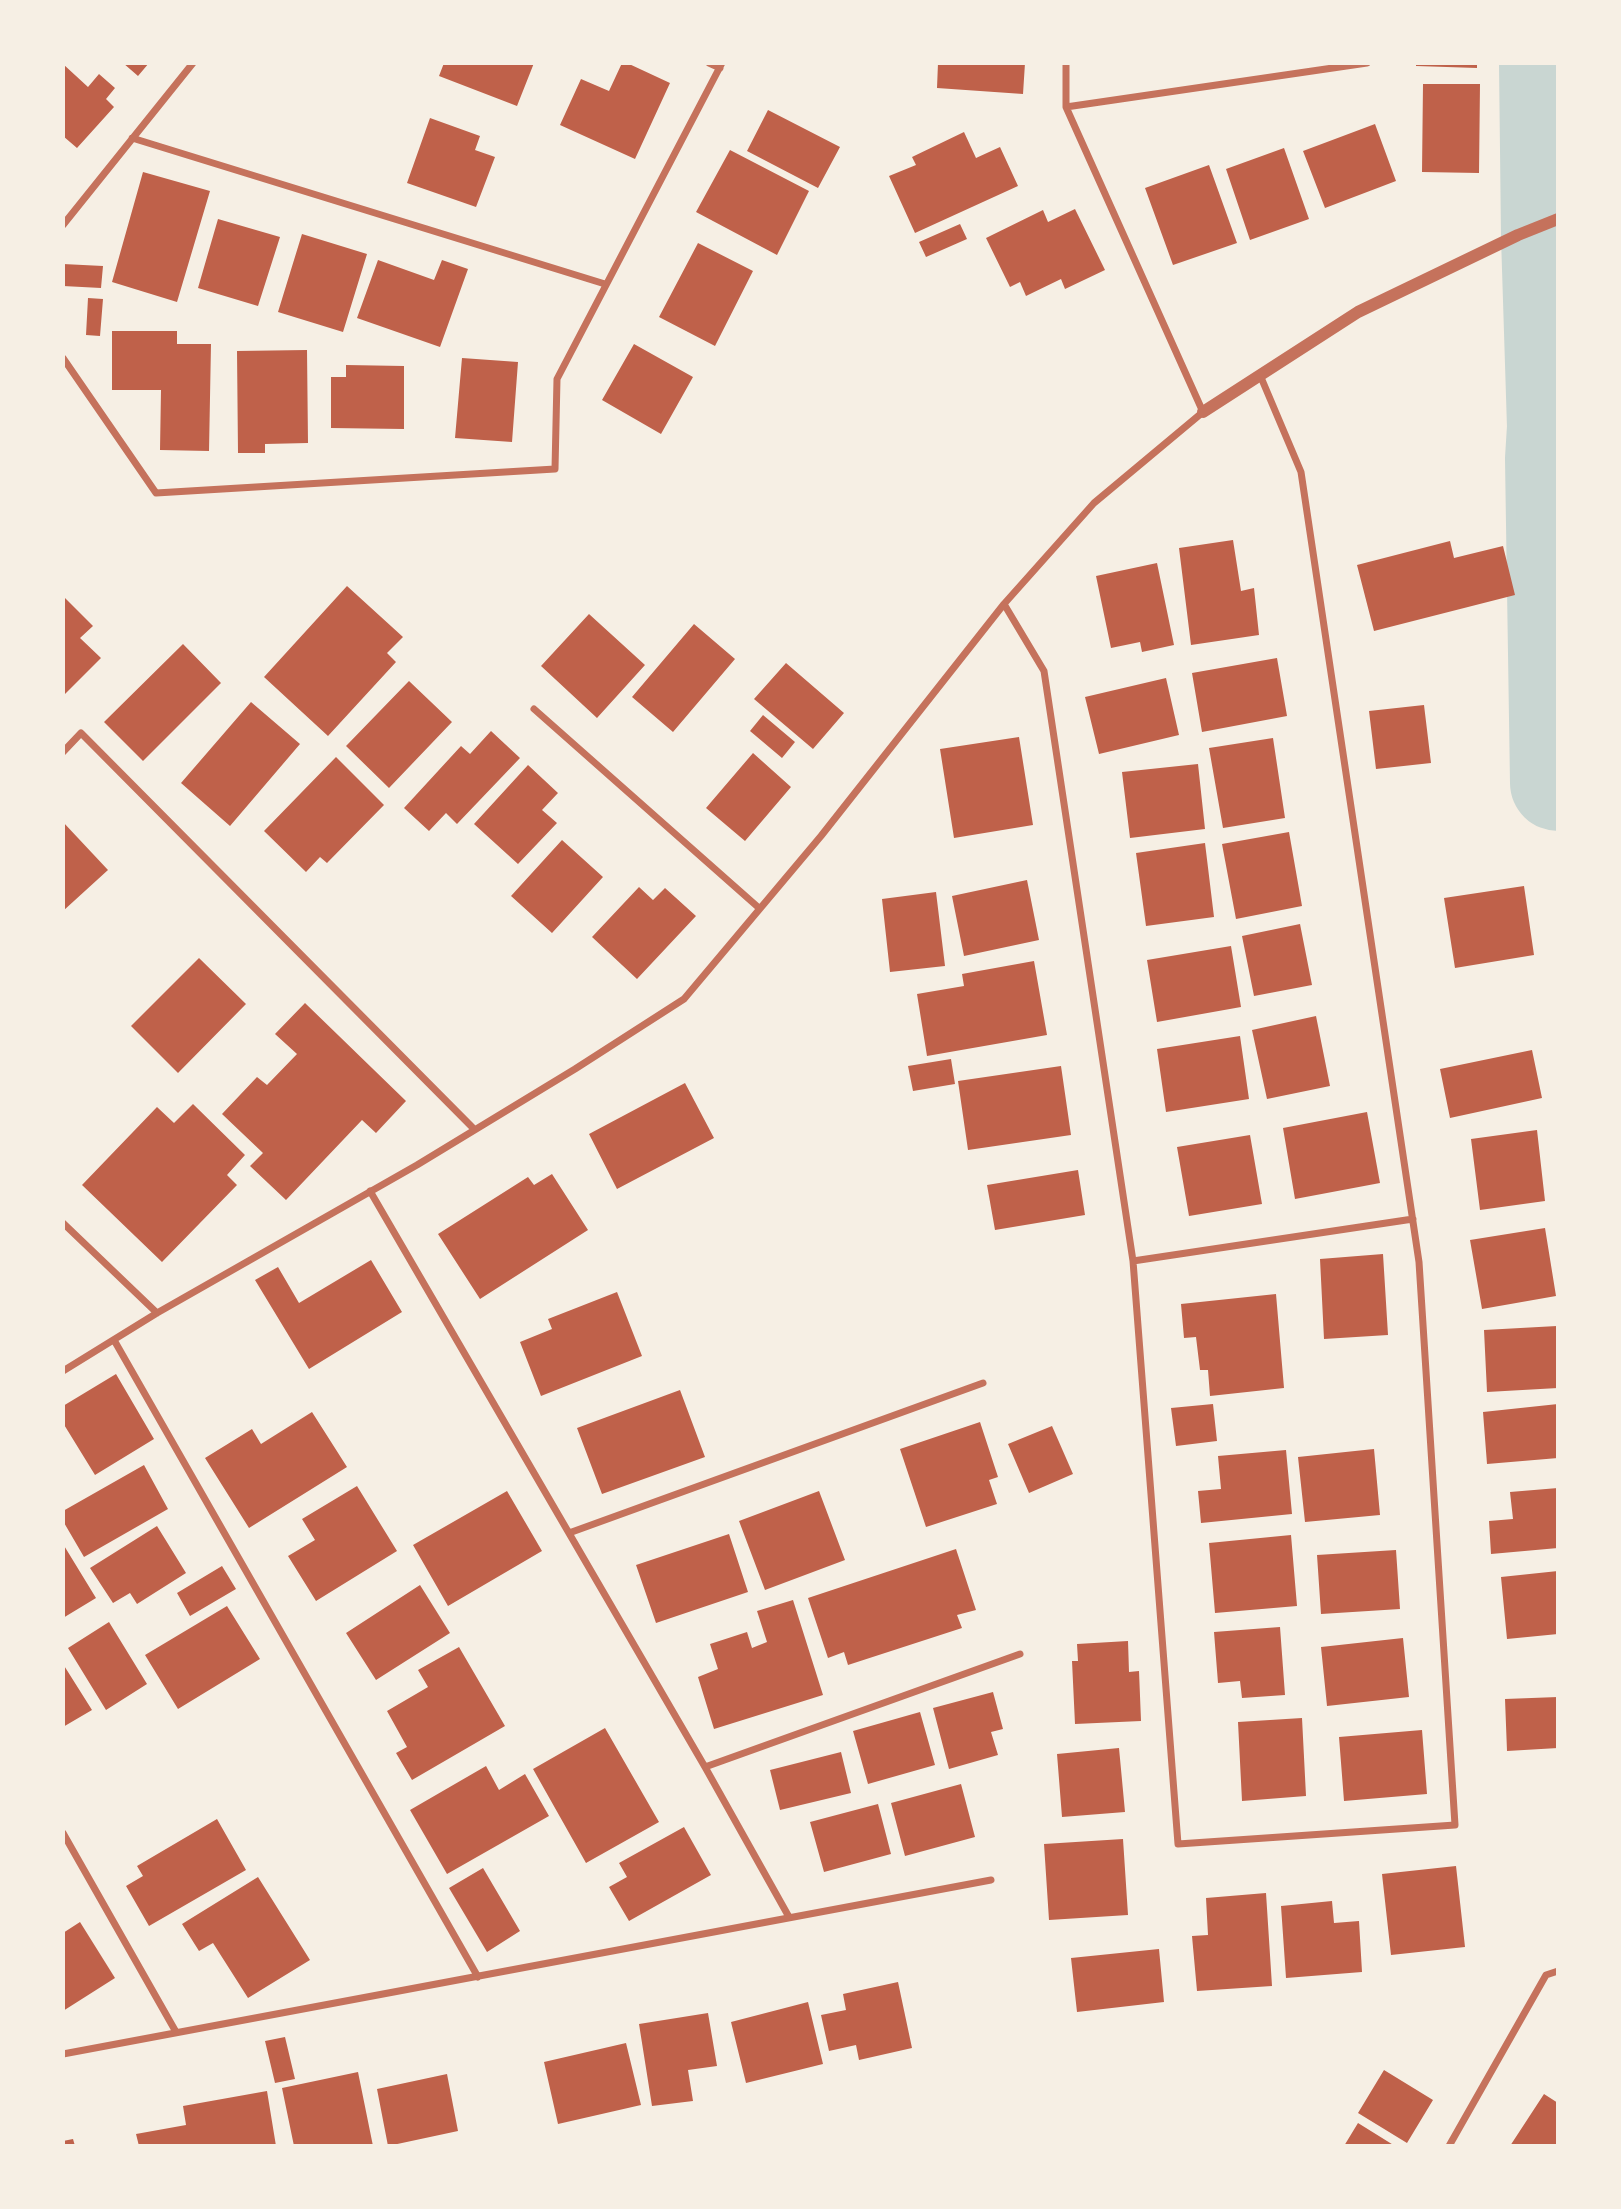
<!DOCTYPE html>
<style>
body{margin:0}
#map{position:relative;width:1621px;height:2209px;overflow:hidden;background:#f6efe4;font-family:"Noto Sans",sans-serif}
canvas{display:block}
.frame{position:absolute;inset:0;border:65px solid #f6efe4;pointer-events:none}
</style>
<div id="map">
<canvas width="1621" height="2209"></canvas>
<div class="frame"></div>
</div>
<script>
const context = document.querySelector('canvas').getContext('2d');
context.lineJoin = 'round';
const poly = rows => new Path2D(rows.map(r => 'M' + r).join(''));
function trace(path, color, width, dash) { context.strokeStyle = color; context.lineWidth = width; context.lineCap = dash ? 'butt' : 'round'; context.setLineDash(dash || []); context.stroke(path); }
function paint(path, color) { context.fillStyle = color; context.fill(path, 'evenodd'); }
const river = poly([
 [1547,63,1549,237,1555,427,1553,459,1558,783]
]);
const building = poly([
 [123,63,149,63,138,76],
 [444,63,534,63,517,106,439,76],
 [622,63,627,63,670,83,635,159,560,125,581,79,609,91],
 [938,63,1025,63,1023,94,937,88],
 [1416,63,1477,63,1477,68,1416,66],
 [63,64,88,87,99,74,115,88,106,99,114,107,77,148,63,136],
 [1423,84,1480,84,1479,173,1422,172],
 [768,110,840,147,818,188,747,151],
 [430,118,480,136,475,150,495,157,476,207,407,183],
 [1375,124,1396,181,1325,208,1303,151],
 [964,132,976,158,1000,147,1018,186,915,233,889,176,916,165,912,157],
 [1284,148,1309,219,1250,240,1226,169],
 [730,150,809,191,777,255,696,212],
 [1209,165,1237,243,1173,265,1145,188],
 [143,172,210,191,177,302,112,282],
 [1075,209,1105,270,1065,289,1061,279,1026,296,1020,282,1010,287,986,238,1043,210,1048,222],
 [218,219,280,237,258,306,198,288],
 [960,224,967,239,926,257,919,242],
 [302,234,367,254,343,332,278,312],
 [698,243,753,271,715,346,659,317],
 [378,260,434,280,442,260,468,269,440,347,357,318],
 [63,264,103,266,101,288,63,286],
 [88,298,103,299,100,336,86,335],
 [112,331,177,331,177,344,211,344,209,451,160,450,161,390,112,390],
 [634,344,693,377,661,434,602,400],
 [307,350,308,443,265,444,265,453,238,453,237,351],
 [462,358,518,362,512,442,455,438],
 [346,365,404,366,404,429,331,428,331,377,346,377],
 [1233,540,1241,591,1254,588,1259,635,1191,645,1179,548],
 [1450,541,1454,558,1503,546,1515,595,1374,631,1357,565],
 [1157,563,1174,645,1142,652,1140,642,1111,648,1096,576],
 [347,586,403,637,387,653,396,662,328,736,264,677],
 [63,596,93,626,80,638,101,658,63,696],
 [589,614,645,665,597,718,541,666],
 [694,624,735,659,673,732,632,697],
 [183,644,221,683,143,761,104,722],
 [1277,658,1287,716,1202,732,1192,673],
 [786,663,844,713,813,749,754,699],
 [1166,678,1179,735,1099,754,1085,697],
 [409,681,452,722,389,788,346,746],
 [251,702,300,744,230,826,181,783],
 [1424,705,1431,763,1376,769,1369,711],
 [763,715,795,742,782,758,750,731],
 [491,731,520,758,457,824,446,813,429,831,404,808,461,746,470,754],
 [1019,737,1033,825,954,838,940,749],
 [1273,738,1285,818,1223,828,1209,748],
 [753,753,791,787,745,841,706,808],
 [336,757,384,805,327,863,320,857,306,872,264,831],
 [1198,764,1205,829,1130,838,1122,772],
 [528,765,558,793,542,810,557,823,518,864,474,824],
 [63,822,108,870,63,911],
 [1289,832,1302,906,1236,919,1222,844],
 [562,840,603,877,552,933,511,896],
 [1205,843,1214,917,1146,926,1136,853],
 [1027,880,1039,940,964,956,952,896],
 [1524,886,1534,955,1455,968,1444,898],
 [639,887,653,900,665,888,696,916,637,979,592,937],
 [936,892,945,966,890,972,882,899],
 [1300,924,1312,985,1254,996,1242,936],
 [1231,946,1241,1007,1157,1022,1147,960],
 [199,958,246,1004,178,1073,131,1026],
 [1034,961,1047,1035,927,1056,917,994,964,986,962,974],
 [305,1003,406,1101,376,1133,362,1120,286,1200,250,1166,263,1153,222,1114,257,1077,267,1085,297,1054,275,1034],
 [1316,1016,1330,1086,1267,1099,1252,1030],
 [1240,1036,1249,1099,1166,1112,1157,1049],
 [1532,1050,1542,1098,1450,1118,1440,1069],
 [951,1059,955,1084,913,1091,908,1066],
 [1061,1066,1071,1135,968,1150,958,1081],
 [685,1083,714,1138,617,1189,589,1134],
 [193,1104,245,1155,227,1175,237,1185,162,1262,82,1185,157,1107,174,1123],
 [1367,1112,1380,1183,1295,1199,1283,1128],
 [1537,1130,1545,1201,1480,1210,1471,1139],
 [1250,1135,1262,1204,1189,1216,1177,1147],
 [1078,1170,1085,1215,995,1230,987,1185],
 [552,1174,588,1230,480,1299,438,1234,528,1177,534,1185],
 [1545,1228,1556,1296,1482,1309,1470,1240],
 [1383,1254,1388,1335,1324,1339,1320,1259],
 [371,1260,402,1312,309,1369,255,1280,278,1267,299,1303],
 [617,1292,642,1356,541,1396,520,1342,552,1329,548,1319],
 [1276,1294,1284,1388,1210,1396,1208,1370,1200,1370,1196,1337,1184,1338,1181,1304],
 [1557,1326,1558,1388,1487,1392,1484,1330],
 [116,1374,154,1439,95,1475,63,1423,63,1406],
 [680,1390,705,1457,602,1494,577,1428],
 [1213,1404,1217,1441,1176,1446,1171,1408],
 [1558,1404,1558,1458,1487,1464,1483,1412],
 [312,1412,347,1467,249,1528,205,1458,252,1429,261,1444],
 [980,1422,998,1477,989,1480,997,1504,926,1527,900,1449],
 [1052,1426,1073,1474,1029,1493,1008,1444],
 [1374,1449,1380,1515,1305,1522,1298,1457],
 [1286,1450,1292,1514,1201,1523,1198,1491,1221,1489,1218,1456],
 [144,1465,168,1509,84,1557,63,1521,63,1511],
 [357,1486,397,1551,316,1601,288,1556,315,1540,302,1519],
 [1558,1488,1558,1548,1491,1554,1489,1521,1513,1519,1510,1492],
 [507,1491,542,1551,448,1606,413,1545],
 [819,1491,845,1560,765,1590,739,1521],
 [157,1526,186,1573,137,1604,130,1593,113,1603,90,1568],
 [729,1534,748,1592,656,1623,636,1565],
 [1291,1535,1297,1606,1215,1613,1209,1543],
 [63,1544,96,1598,63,1618],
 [956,1549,976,1610,957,1615,962,1628,848,1665,844,1652,828,1658,808,1598],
 [1396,1550,1400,1609,1321,1614,1317,1555],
 [222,1566,236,1589,190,1616,177,1593],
 [1558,1571,1558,1634,1507,1639,1501,1577],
 [420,1585,450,1633,376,1680,346,1633],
 [793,1600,823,1695,714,1729,698,1677,718,1669,710,1644,747,1632,752,1648,767,1642,757,1611],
 [227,1606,260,1659,178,1709,145,1655],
 [109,1622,147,1684,106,1710,68,1648],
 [1280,1627,1285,1695,1242,1698,1240,1681,1218,1683,1214,1632],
 [1403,1638,1409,1697,1327,1706,1321,1647],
 [1128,1641,1129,1672,1139,1671,1141,1721,1075,1724,1072,1661,1078,1661,1077,1644],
 [459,1647,505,1726,412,1780,396,1753,407,1747,387,1711,428,1687,418,1670],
 [63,1664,92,1710,63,1727],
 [993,1692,1003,1729,991,1732,998,1755,949,1769,933,1708],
 [1558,1697,1558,1748,1507,1751,1505,1699],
 [920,1712,935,1765,868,1784,853,1731],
 [1302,1718,1306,1796,1242,1801,1238,1722],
 [605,1728,659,1822,586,1863,533,1769],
 [1422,1730,1427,1794,1344,1801,1339,1737],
 [1119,1748,1125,1812,1062,1817,1057,1754],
 [841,1752,851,1793,780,1810,770,1770],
 [486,1766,499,1790,525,1774,549,1816,447,1874,410,1810],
 [961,1784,975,1837,905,1856,891,1803],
 [878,1804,891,1854,824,1872,810,1822],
 [217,1819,246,1870,149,1926,126,1886,143,1876,137,1866],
 [684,1827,711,1875,629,1921,609,1887,627,1877,619,1863],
 [1123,1839,1128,1915,1049,1920,1044,1844],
 [1456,1866,1465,1947,1391,1955,1382,1874],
 [483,1868,520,1931,487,1952,449,1888],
 [258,1877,310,1960,248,1998,213,1943,199,1951,182,1924],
 [1266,1893,1272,1986,1197,1991,1192,1936,1208,1935,1206,1898],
 [1332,1901,1334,1923,1359,1921,1362,1972,1286,1978,1281,1906],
 [80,1922,115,1978,63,2011,63,1933],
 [1159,1949,1164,2002,1077,2012,1071,1958],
 [898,1982,912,2048,859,2060,856,2045,829,2051,821,2015,846,2010,843,1994],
 [808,2002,823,2064,746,2083,731,2022],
 [708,2013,717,2066,688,2070,693,2101,652,2106,639,2024],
 [285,2037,295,2079,275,2083,265,2041],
 [626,2043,641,2105,558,2124,544,2062],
 [1384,2070,1433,2100,1407,2143,1358,2113],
 [358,2072,373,2146,294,2146,282,2088],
 [447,2074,458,2131,388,2146,377,2089],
 [267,2091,276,2146,139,2146,136,2134,186,2125,183,2106],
 [1544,2094,1558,2103,1558,2146,1510,2146],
 [1358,2123,1395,2146,1344,2146],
 [73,2139,75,2146,63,2146,63,2141]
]);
const minor = poly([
 [709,63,720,68],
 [1066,107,1367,63],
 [132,138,605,284],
 [63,225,193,63],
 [63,358,156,493,555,469,557,379,722,63],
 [1004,604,1044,671,1133,1261,1178,1844,1455,1825,1419,1262,1301,472,1260,375],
 [534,709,759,908],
 [63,752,81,733,474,1129],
 [370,1191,705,1767,789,1917],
 [63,1223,157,1313],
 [1133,1261,1413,1219],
 [114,1340,478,1977],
 [63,1371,157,1313,417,1165,575,1069,684,999,821,836,1004,604,1094,503,1203,412,1066,107,1066,63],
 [569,1533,983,1383],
 [705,1767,1020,1654],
 [63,1833,176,2032],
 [63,2054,991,1880],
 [1449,2146,1546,1975,1558,1971]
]);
const tertiary = poly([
 [1203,412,1358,312,1518,235,1558,219]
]);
trace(river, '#c9d6d2', 96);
paint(building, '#bf614a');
trace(minor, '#c5725c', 7);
trace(tertiary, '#c5725c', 12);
</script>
